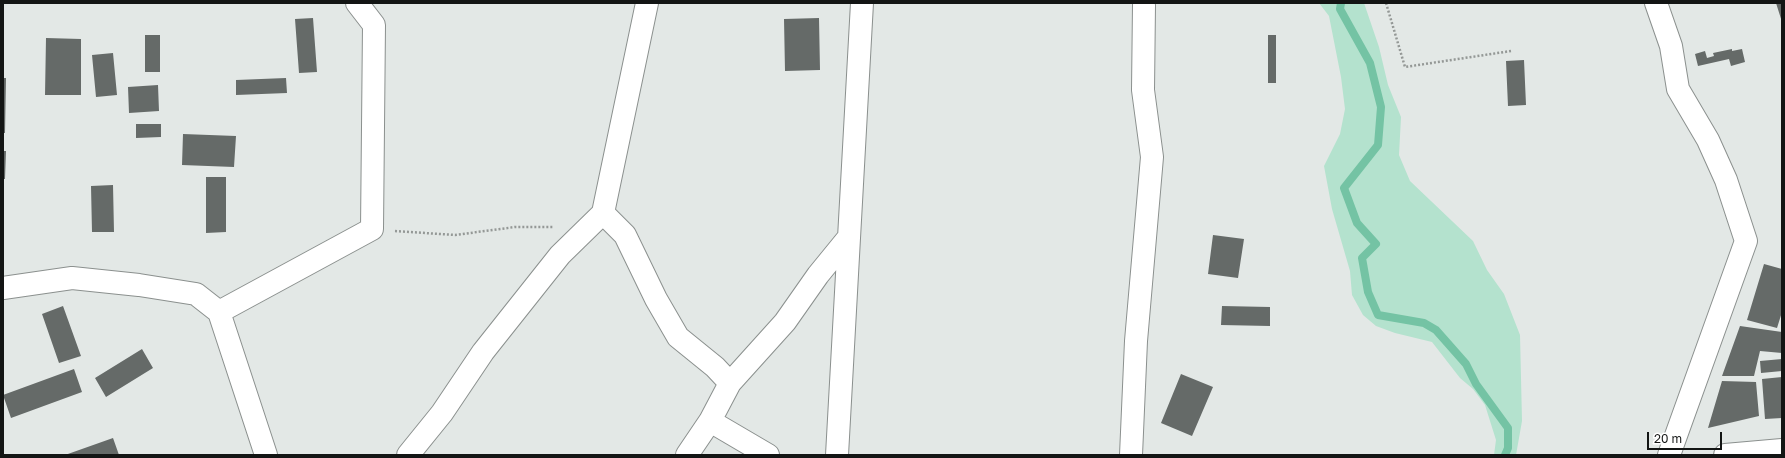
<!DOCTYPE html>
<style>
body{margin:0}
#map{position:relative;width:1785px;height:458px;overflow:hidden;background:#e3e8e6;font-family:"Golos Text",sans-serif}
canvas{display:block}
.frame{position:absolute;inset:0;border:4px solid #131514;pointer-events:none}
.scale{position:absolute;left:1647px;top:432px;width:75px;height:18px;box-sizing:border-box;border:2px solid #131514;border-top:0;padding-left:5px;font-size:12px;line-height:14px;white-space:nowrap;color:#131514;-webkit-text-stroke:3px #fff;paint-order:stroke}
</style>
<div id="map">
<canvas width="1785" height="458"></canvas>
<div class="frame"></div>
<div class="scale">20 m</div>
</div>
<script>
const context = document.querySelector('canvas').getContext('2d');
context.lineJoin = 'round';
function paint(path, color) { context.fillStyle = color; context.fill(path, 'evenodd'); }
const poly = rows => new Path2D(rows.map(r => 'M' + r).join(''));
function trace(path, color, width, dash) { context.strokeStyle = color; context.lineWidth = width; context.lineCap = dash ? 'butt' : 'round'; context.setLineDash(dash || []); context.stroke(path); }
const green = poly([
 [1319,3,1364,3,1379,47,1388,85,1401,117,1399,155,1410,181,1473,241,1487,270,1504,294,1520,335,1522,421,1516,455,1494,455,1496,440,1485,405,1473,389,1460,378,1432,342,1395,333,1376,326,1363,315,1352,295,1350,271,1332,209,1324,166,1340,134,1345,109,1341,77,1329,16]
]);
const stream = poly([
 [1341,3,1340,9,1370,63,1381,107,1378,145,1344,188,1357,223,1376,244,1362,258,1368,292,1378,315,1424,323,1436,330,1466,364,1476,384,1508,428,1508,448,1505,455]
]);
const building = poly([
 [1776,3,1782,3,1782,22],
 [313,18,317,72,299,73,295,19],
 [819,18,820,70,785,71,784,19],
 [145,35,160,35,160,72,145,72],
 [1268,35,1276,35,1276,83,1268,83],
 [46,38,81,39,81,95,45,95],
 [1732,49,1732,51,1742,49,1745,62,1731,66,1729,59,1698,66,1695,54,1705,51,1707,58,1714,56,1713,53],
 [113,53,117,95,96,97,92,55],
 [1524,60,1526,105,1508,106,1506,61],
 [3,78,6,78,5,133,3,133],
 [286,78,287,93,236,95,236,80],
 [158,85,159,111,129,113,128,87],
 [136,124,161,124,161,137,136,138],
 [183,134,236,136,234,167,182,165],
 [3,151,6,151,5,179,3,179],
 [206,177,226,177,226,232,206,233],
 [113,185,114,232,92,232,91,186],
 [1213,235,1244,239,1238,278,1208,274],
 [1764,264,1782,269,1782,312,1777,328,1747,320],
 [63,306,81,356,59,363,42,314],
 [1222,306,1270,307,1270,326,1221,325],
 [1740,326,1782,332,1782,353,1760,351,1754,376,1722,376],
 [142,349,153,368,106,397,95,378],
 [1782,359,1782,371,1761,373,1760,361],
 [74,369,82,392,11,418,3,395],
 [1181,374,1213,387,1192,436,1161,423],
 [1782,377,1782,418,1765,419,1762,379],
 [1722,381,1756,382,1759,416,1708,428],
 [113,438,119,455,65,455]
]);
const path = poly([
 [1386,3,1405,67,1511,51],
 [395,231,455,235,515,227,553,227]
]);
const minor = poly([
 [1656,3,1671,46,1678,89,1708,140,1726,180,1746,241,1669,455],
 [603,213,625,235,656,299,678,337,715,367,730,383,710,421],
 [3,288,72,278,139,285,196,294,219,312,266,455],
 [219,312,372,229,374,25,357,3],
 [730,383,785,322,818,275,849,237],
 [408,455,442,413,483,352,560,255,603,213,647,3],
 [687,455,710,421,768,455],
 [837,455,862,3],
 [1131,455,1136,341,1152,157,1143,90,1144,5],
 [1725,455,1782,450]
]);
paint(green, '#b4e2ce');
trace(stream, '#74c3a4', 8);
paint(building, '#656a68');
trace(minor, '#8b908e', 24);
trace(path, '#949896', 2.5, [2, 2]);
trace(minor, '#fff', 22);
</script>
